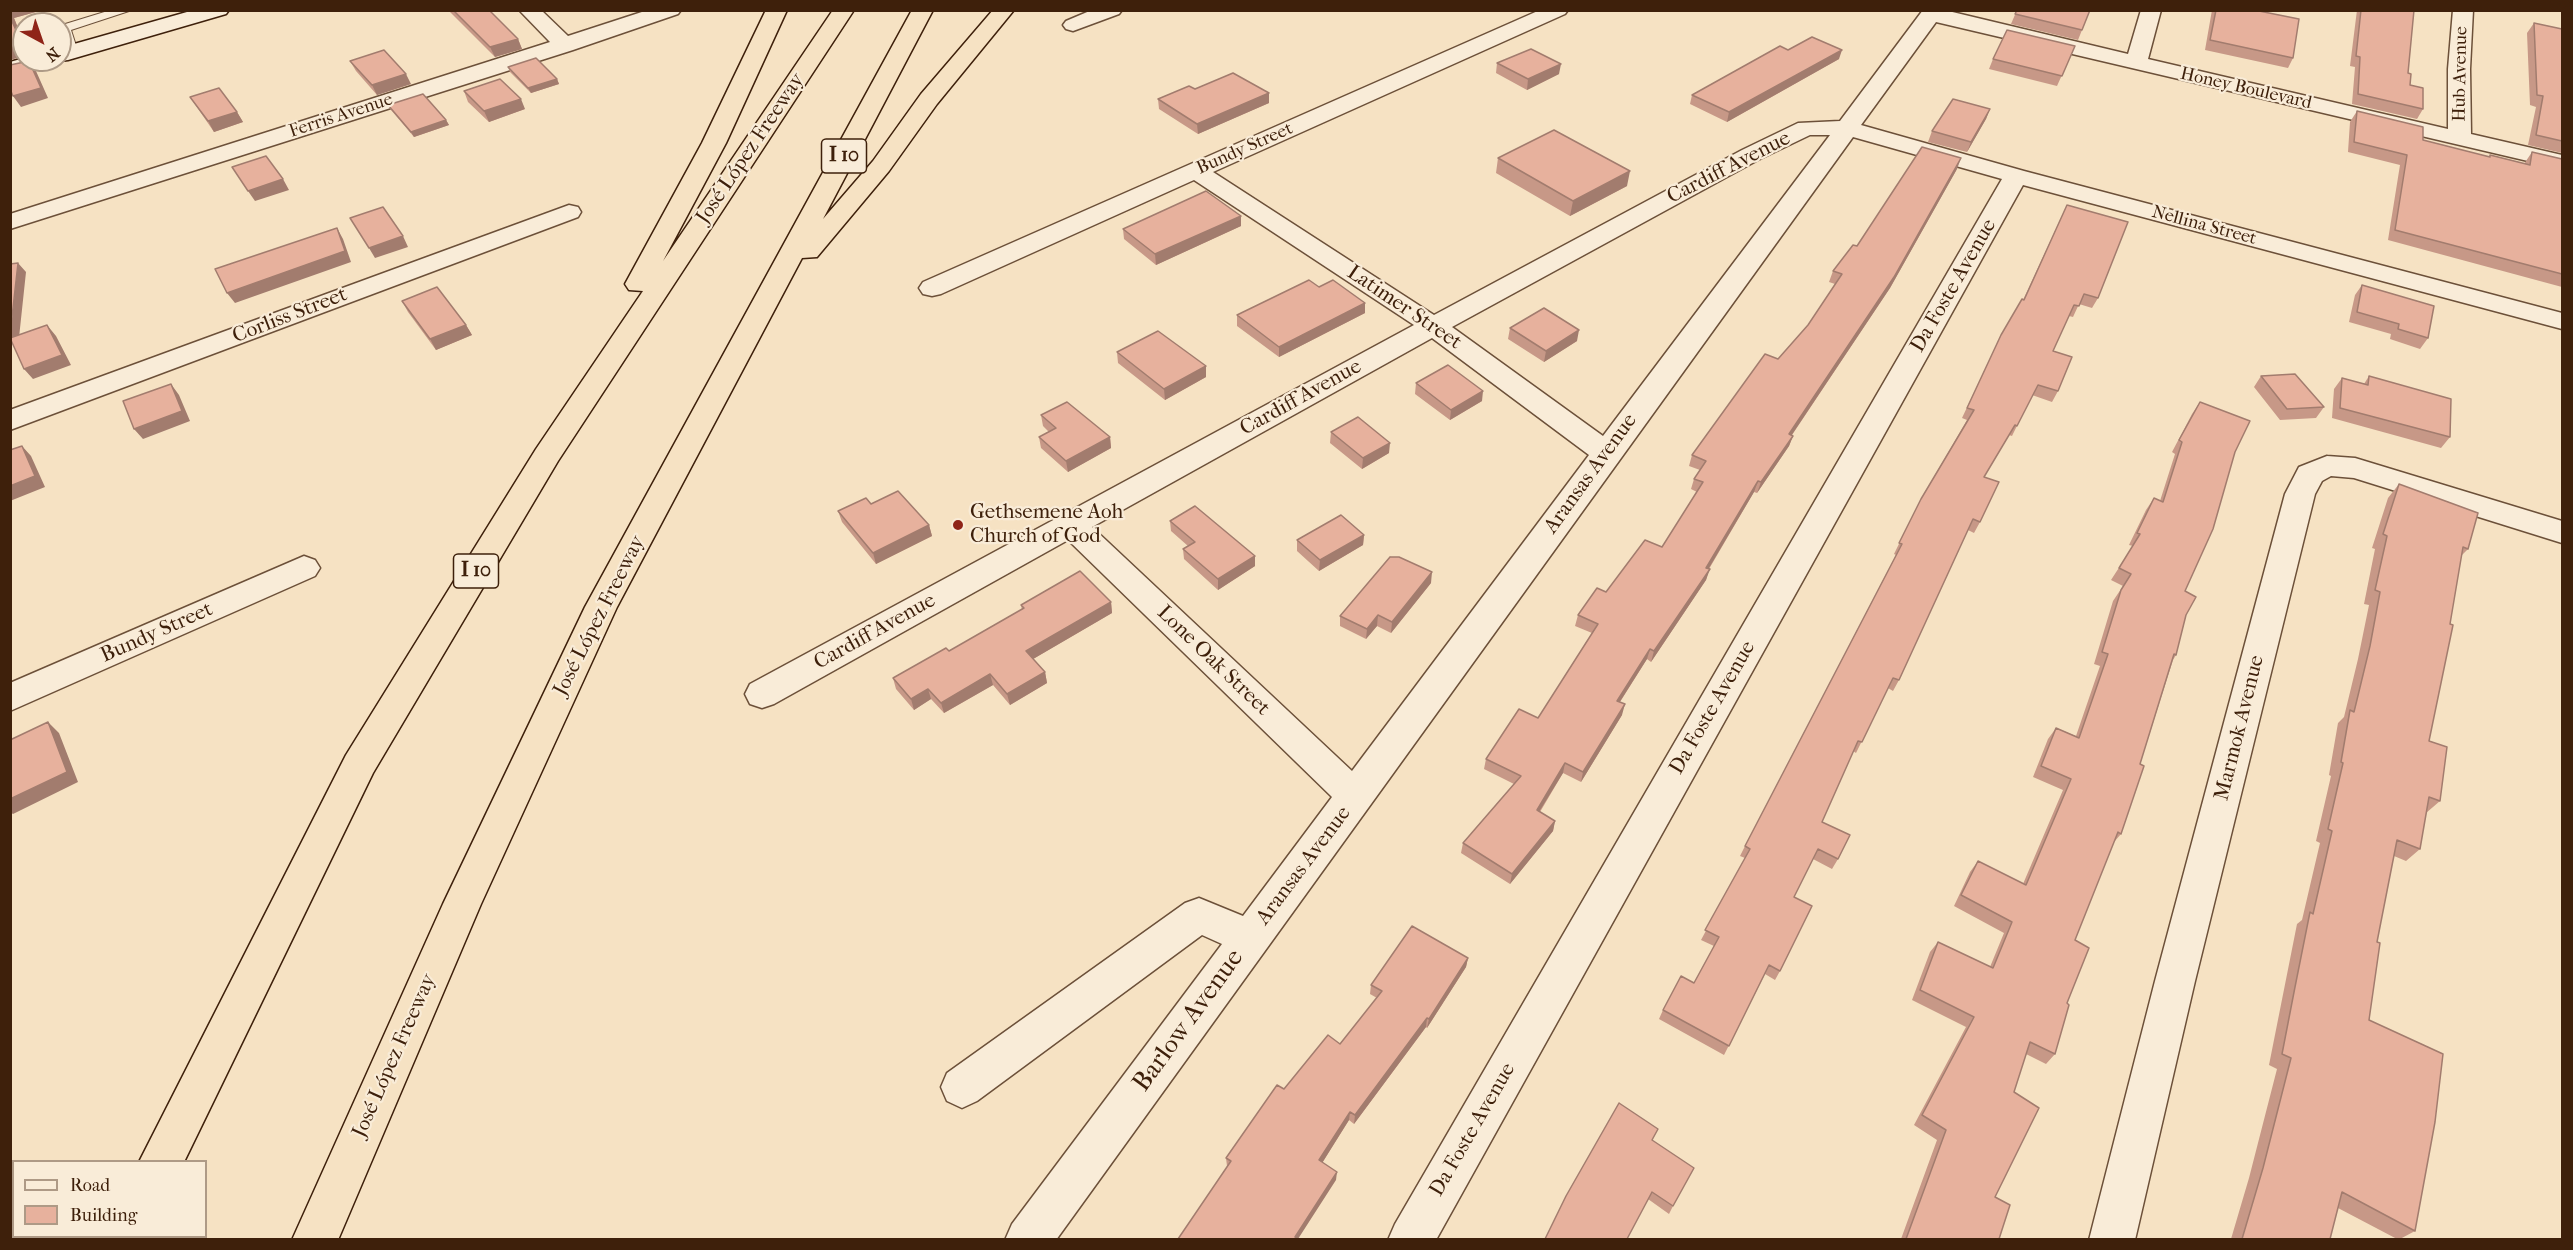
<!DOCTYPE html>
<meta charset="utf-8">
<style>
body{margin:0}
#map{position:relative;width:2573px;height:1250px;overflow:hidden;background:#f6e2c3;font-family:"IM FELL French Canon",serif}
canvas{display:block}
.frame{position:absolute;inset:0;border:12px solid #3e200b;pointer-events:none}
.legend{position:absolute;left:12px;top:1160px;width:195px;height:78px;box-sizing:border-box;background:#f9ecd8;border:2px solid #ae9a86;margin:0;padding:8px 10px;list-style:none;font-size:18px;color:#3e200b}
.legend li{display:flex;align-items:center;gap:12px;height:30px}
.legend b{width:30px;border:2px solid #ae9a86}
.north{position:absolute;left:12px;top:12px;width:60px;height:60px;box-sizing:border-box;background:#f9ecd8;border:2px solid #ae9a86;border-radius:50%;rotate:140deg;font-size:16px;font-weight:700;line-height:24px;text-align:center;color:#3e200b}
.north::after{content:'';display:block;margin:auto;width:21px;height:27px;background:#8f2418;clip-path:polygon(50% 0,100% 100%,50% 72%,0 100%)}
</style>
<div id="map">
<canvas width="2573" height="1250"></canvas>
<div class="frame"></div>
<ul class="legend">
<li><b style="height:8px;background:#f9ecd8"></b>Road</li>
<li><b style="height:16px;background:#e7b19d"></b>Building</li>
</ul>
<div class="north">N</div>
</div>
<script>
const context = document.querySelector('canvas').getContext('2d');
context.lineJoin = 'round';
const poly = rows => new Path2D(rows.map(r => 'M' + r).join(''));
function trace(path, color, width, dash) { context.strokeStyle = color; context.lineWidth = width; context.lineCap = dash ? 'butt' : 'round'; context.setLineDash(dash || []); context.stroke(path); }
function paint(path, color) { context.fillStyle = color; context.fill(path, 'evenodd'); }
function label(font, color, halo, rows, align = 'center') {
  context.font = font + ' "IM FELL French Canon",serif'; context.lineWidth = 4.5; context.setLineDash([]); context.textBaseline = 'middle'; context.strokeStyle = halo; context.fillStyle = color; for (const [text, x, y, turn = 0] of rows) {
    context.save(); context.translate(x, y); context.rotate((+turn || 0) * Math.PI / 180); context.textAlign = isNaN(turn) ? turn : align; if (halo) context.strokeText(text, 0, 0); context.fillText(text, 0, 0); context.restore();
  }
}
const service = poly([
 [111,10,132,10,71,30,78,52,76,55,68,55,60,38,62,25,111,10]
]);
const minor = poly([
 [519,10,541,10,568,36,648,10,681,10,678,14,573,50,10,229,10,214,550,42,519,10],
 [1092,10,1122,10,1119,14,1073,31,1066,29,1063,25,1066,21,1092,10],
 [1540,10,1568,10,1565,14,1213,172,1434,315,1742,150,1798,123,1840,121,1923,10,1944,10,2128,54,2141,10,2161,10,2148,59,2448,129,2448,69,2453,10,2473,10,2470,69,2471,134,2562,155,2562,169,1936,22,1861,125,2024,171,2562,313,2562,329,2023,185,1436,1240,1388,1240,1395,1224,2002,179,1853,137,1056,1240,1005,1240,1012,1224,1222,944,1202,935,977,1101,962,1108,947,1101,941,1087,947,1073,1185,903,1199,898,1243,916,1332,797,1068,540,774,704,762,708,750,704,745,694,750,684,1414,325,1194,180,941,294,932,296,923,294,919,288,923,282,1540,10],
 [1810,135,1830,135,1603,436,1452,327,1758,160,1810,135],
 [1432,338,1589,455,1352,771,1092,527,1432,338],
 [569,205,578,207,581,212,578,217,10,430,10,410,569,205],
 [2327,456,2355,458,2562,521,2562,543,2354,478,2331,476,2322,481,2315,494,2195,981,2135,1240,2089,1240,2155,981,2285,494,2299,467,2327,456],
 [304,556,315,560,320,568,315,576,10,711,10,683,304,556]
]);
const secondary = poly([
 [194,10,229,10,226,14,68,60,60,61,54,60,60,60,60,48,194,10],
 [24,58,24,60,52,60,49,65,10,75,10,62,24,58]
]);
const motorway = poly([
 [766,10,787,10,726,143,663,261,833,10,854,10,558,461,373,773,184,1162,139,1162,346,755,536,449,643,291,629,290,625,284,702,143,766,10],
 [912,10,933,10,823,219,873,161,921,94,993,10,1014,10,937,104,889,171,817,257,802,258,617,607,481,904,338,1240,292,1240,443,904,585,607,912,10],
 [101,1236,146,1236,145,1240,99,1240,101,1236]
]);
const wall = poly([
 [10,10,43,10,14,18,24,43,24,56,10,60],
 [448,10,489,10,518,39,522,49,495,57],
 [2017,10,2090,10,2078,40,2011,24],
 [2212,10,2254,10,2293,58,2288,68,2205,50],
 [2357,10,2414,10,2408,73,2410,85,2423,109,2417,119,2352,104,2355,67,2350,66],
 [2534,23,2562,29,2562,153,2528,145,2536,107,2530,105,2527,33],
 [2075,46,2057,86,1989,69,1993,59],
 [1788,50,1839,59,1727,122,1690,104,1692,95],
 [350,61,411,84,377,95,356,71],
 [1497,63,1559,74,1527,90,1496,73],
 [508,67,557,79,559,84,531,93,510,72],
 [1195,89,1269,93,1269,103,1198,134,1159,109,1158,99],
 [464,91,525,109,489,122,468,102],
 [190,97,237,112,243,122,214,132],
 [388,105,446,120,449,125,414,137,391,110],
 [1990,109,1986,119,1967,152,1928,142,1932,131],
 [2357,111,2423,140,2489,157,2490,155,2524,164,2532,152,2562,159,2562,287,2388,240,2400,165,2348,152,2350,122],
 [1498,158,1627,186,1570,216,1496,173],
 [1957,169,1890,288,1792,435,1793,436,1789,446,1757,493,1754,492,1709,569,1706,580,1651,662,1647,659,1620,702,1622,715,1581,782,1563,773,1540,812,1555,821,1553,831,1510,884,1461,853,1463,843,1514,784,1484,769,1486,759,1538,718,1592,633,1575,626,1578,615,1662,547,1697,492,1691,489,1694,479,1700,470,1689,466,1692,455,1778,359,1808,325,1835,284,1829,282,1833,271,1857,246],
 [2067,205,2098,298,2092,308,2079,304,2073,317,2069,316,2053,351,2058,391,2052,402,2032,395,2012,436,2009,435,1984,477,1980,522,1974,533,1968,530,1899,680,1893,691,1888,688,1856,753,1853,751,1822,822,1838,859,1832,869,1813,859,1794,897,1780,971,1775,980,1765,974,1724,1055,1659,1019,1663,1010,1694,983,1714,946,1701,940,1745,858,1740,856,1745,846,1896,555,1894,554,1921,499,1967,420,1962,418,2001,335,2023,300],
 [1241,216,1241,226,1156,265,1124,239,1123,229],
 [2362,285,2428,338,2420,349,2390,339,2391,334,2349,322,2355,295],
 [1319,287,1365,303,1365,313,1279,357,1237,326,1237,315],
 [402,301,466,325,472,335,436,350,408,312],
 [1510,328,1577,341,1544,362,1508,339],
 [1117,352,1206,377,1165,400,1118,363],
 [2261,376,2324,407,2316,418,2280,420,2254,387],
 [2369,376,2450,437,2441,448,2332,418,2334,389,2342,378,2364,384],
 [1416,383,1482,401,1450,420,1415,394],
 [2200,402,2235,452,2185,591,2186,615,2176,655,2173,660,2140,764,2121,834,2114,842,2075,940,2067,1003,2055,1054,2046,1064,2026,1054,2014,1092,1995,1197,1999,1239,1901,1239,1937,1140,1914,1125,1966,1027,1912,1000,1930,952,1938,942,1990,967,2004,933,1954,906,1970,872,1978,861,2023,884,2063,790,2033,777,2048,739,2056,728,2076,736,2100,666,2094,664,2113,601,2123,586,2111,580,2133,546,2129,545,2146,510,2154,498,2160,501,2175,454,2172,452,2192,414],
 [1041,415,1110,437,1111,448,1068,472,1041,448,1039,437,1049,432,1043,426],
 [1331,432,1389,453,1362,469,1330,443],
 [2399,484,2468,549,2461,556,2429,741,2440,801,2426,813,2420,849,2406,861,2394,856,2377,942,2369,1020,2415,1231,2400,1239,2397,1239,2338,1208,2330,1239,2231,1239,2249,1178,2277,1069,2269,1065,2297,924,2302,920,2320,843,2316,841,2331,776,2329,775,2338,723,2344,717,2358,659,2369,605,2364,604,2375,549,2372,548,2388,498],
 [871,504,929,525,932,536,876,564,842,522,838,511],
 [1170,521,1255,556,1255,566,1218,590,1184,559,1183,549,1188,546,1171,531],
 [1364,535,1363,545,1319,571,1297,551,1297,540],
 [1431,583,1391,633,1377,626,1366,639,1340,626,1340,616],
 [1111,602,1112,613,1033,659,1045,672,1047,683,1010,705,993,685,944,713,931,699,914,710,896,689,893,678,949,651,1022,610,1021,605],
 [1468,958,1466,967,1427,1028,1426,1027,1354,1124,1349,1120,1322,1163,1336,1180,1227,1166,1226,1158,1284,1089,1340,1044,1377,998,1370,994,1371,985],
 [1652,1141,1673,1206,1669,1214,1648,1199]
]);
const shadedWall = poly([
 [10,10,43,10,14,18,24,43,24,48,10,17],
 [518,39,522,49,495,57,490,47],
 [16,46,23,56,10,60,10,48],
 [1842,50,1839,59,1727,122,1729,112],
 [29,61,36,71,48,98,21,107,13,96],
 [1561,64,1559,74,1527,90,1528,79],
 [406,74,411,84,377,95,372,85],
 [557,79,559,84,531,93,528,88],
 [1269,93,1269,103,1198,134,1197,124],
 [521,99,525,109,489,122,484,111],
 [1990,109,1986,119,1967,152,1971,142],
 [237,112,243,122,214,132,208,121],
 [446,120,449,125,414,137,411,132],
 [1961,158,1957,169,1890,288,1785,445,1789,434],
 [1630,171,1627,186,1570,216,1573,201],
 [283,179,289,190,255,201,248,191],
 [1241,216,1241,226,1156,265,1155,254],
 [337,228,343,239,351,262,235,303,227,293],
 [403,236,408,247,375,258,369,248],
 [18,263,26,272,18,347,10,337],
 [1365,303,1365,313,1279,357,1279,347],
 [47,325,56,336,71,365,33,379,24,369],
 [466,325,472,335,436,350,430,339],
 [1579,330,1577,341,1544,362,1546,351],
 [1206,366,1206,377,1165,400,1164,389],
 [171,384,179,395,190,421,143,439,134,429],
 [1483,391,1482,401,1450,420,1451,410],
 [1793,436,1789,446,1757,493,1761,482],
 [1110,437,1111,448,1068,472,1066,461],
 [1390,443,1389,453,1362,469,1363,458],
 [22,446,31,456,45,487,10,501,10,486],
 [1758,481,1754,492,1703,578,1706,568],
 [929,525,932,536,876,564,873,553],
 [1364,535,1363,545,1319,571,1320,560],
 [1255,556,1255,566,1218,590,1218,579],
 [1710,569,1706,580,1651,662,1654,651],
 [1432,572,1431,583,1391,633,1392,622],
 [1111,602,1112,613,1028,662,1026,651],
 [1378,615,1377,626,1366,639,1367,629],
 [1650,649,1647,659,1614,711,1617,701],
 [1045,672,1047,683,1010,705,1007,694],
 [990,674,993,685,944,713,941,703],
 [928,689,931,699,914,710,911,699],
 [1625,704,1622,715,1581,782,1583,772],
 [48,722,59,733,78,782,13,814,10,812,10,799],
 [1565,763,1563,773,1534,820,1537,810],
 [1555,821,1553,831,1510,884,1512,874],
 [1468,958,1466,967,1427,1028,1429,1019],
 [1427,1018,1426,1027,1354,1124,1355,1115],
 [1350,1112,1349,1120,1319,1168,1319,1160],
 [1337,1172,1336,1180,1298,1239,1295,1239,1295,1237]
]);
const building = poly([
 [453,10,489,10,518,39,490,47,453,10],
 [2017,10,2090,10,2082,30,2015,14,2017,10],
 [2216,10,2254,10,2299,19,2293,58,2210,40,2216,10],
 [2361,10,2414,10,2408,73,2411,74,2410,85,2423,88,2423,109,2358,94,2360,57,2356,56,2361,10],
 [10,17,24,48,16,46,10,48,10,17],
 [2534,23,2562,29,2562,141,2536,135,2543,96,2537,95,2534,23],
 [2007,30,2075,46,2062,76,1993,59,2007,30],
 [1812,37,1842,50,1729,112,1692,95,1780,46,1788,50,1812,37],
 [1531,49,1561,64,1528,79,1497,63,1531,49],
 [384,50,406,74,372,85,350,61,384,50],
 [536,58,557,79,528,88,508,67,536,58],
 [29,61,41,88,13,96,10,89,10,65,29,61],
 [1233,73,1269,93,1197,124,1158,99,1189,86,1195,89,1233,73],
 [500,79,521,99,484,111,464,91,500,79],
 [219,88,237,112,208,121,190,97,219,88],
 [423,94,446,120,411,132,388,105,423,94],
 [1953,99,1990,109,1971,142,1932,131,1953,99],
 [2357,111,2423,127,2423,140,2490,157,2490,155,2530,165,2532,152,2562,159,2562,274,2395,230,2407,155,2354,142,2357,111],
 [1554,130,1630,171,1573,201,1498,158,1554,130],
 [1922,147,1961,158,1894,277,1789,434,1793,436,1761,482,1758,481,1706,568,1710,569,1654,651,1650,649,1617,701,1625,704,1583,772,1565,763,1537,810,1555,821,1512,874,1463,843,1521,776,1486,759,1519,709,1538,718,1598,624,1578,615,1597,588,1606,592,1645,540,1662,547,1703,482,1694,479,1706,461,1692,455,1765,354,1778,359,1808,325,1842,274,1833,271,1853,245,1857,246,1922,147],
 [266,156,283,179,248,191,232,167,266,156],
 [1206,191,1241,216,1155,254,1123,229,1206,191],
 [2067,205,2128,222,2098,298,2084,294,2079,306,2074,305,2053,351,2072,357,2058,391,2038,385,2017,426,2015,425,1984,477,1999,482,1980,522,1973,519,1899,680,1893,678,1862,742,1858,741,1822,822,1850,835,1838,859,1818,849,1794,897,1812,906,1780,971,1769,965,1729,1046,1663,1010,1681,976,1694,983,1719,937,1705,930,1750,849,1745,846,1902,544,1899,543,1921,499,1974,410,1967,408,2001,335,2022,299,2024,300,2067,205],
 [383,207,403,236,369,248,350,218,383,207],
 [337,228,345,251,227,293,215,269,337,228],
 [18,263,10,335,10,264,18,263],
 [1309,280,1319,287,1333,280,1365,303,1279,347,1237,315,1309,280],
 [2362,285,2434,306,2428,338,2398,329,2399,324,2357,312,2362,285],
 [437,287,466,325,430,339,402,301,437,287],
 [1544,308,1579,330,1546,351,1510,328,1544,308],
 [47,325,62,355,24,369,10,338,47,325],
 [1158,331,1206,366,1164,389,1117,352,1158,331],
 [1448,365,1483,391,1451,410,1416,383,1448,365],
 [2295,374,2324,407,2287,409,2261,376,2295,374],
 [2369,376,2451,399,2450,437,2340,408,2342,378,2368,385,2369,376],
 [171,384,182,411,134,429,123,401,171,384],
 [1067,402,1110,437,1066,461,1039,437,1056,428,1041,415,1067,402],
 [2200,402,2250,421,2235,452,2213,529,2185,591,2196,597,2186,615,2176,655,2174,654,2140,764,2144,766,2121,834,2118,832,2075,940,2089,948,2067,1003,2069,1005,2055,1054,2030,1042,2014,1092,2039,1108,1995,1197,2010,1205,1999,1239,1906,1239,1946,1130,1922,1115,1974,1017,1920,990,1938,942,1993,968,2012,922,1961,895,1978,861,2026,885,2071,779,2041,766,2056,728,2079,738,2108,654,2102,652,2121,590,2131,574,2119,568,2140,534,2137,533,2154,498,2163,502,2182,442,2179,440,2200,402],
 [1358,417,1390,443,1363,458,1331,432,1358,417],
 [22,446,35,476,10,486,10,450,22,446],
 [2399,484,2478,513,2468,549,2463,547,2450,624,2453,625,2429,741,2447,747,2440,801,2429,797,2420,849,2397,840,2377,942,2380,943,2369,1020,2443,1054,2435,1122,2415,1231,2342,1192,2330,1239,2242,1239,2263,1168,2291,1058,2282,1054,2295,987,2310,912,2313,914,2332,831,2328,829,2343,763,2341,762,2350,710,2354,712,2370,646,2380,592,2375,590,2387,536,2383,534,2399,484],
 [898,491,929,525,873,553,838,511,866,498,871,504,898,491],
 [1195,506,1255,556,1218,579,1183,549,1195,542,1170,521,1195,506],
 [1341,515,1364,535,1320,560,1297,540,1341,515],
 [1390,557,1399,557,1432,572,1392,622,1378,615,1367,629,1340,616,1390,557],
 [1080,571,1111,602,1026,651,1045,672,1007,694,990,674,941,703,928,689,911,699,893,678,946,648,949,651,1024,608,1021,605,1080,571],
 [48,722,67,772,10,799,10,740,48,722],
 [1412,926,1468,958,1429,1019,1427,1018,1355,1115,1350,1112,1319,1160,1337,1172,1295,1237,1296,1238,1296,1239,1178,1239,1231,1161,1226,1158,1277,1085,1284,1089,1328,1035,1340,1044,1382,991,1371,985,1412,926],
 [1619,1103,1658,1129,1652,1140,1694,1168,1673,1206,1652,1192,1627,1239,1545,1239,1566,1196,1619,1103]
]);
const markers = [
 [958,525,6,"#8f2418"]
];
const farStreetnames = [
 ["Hub Avenue",2461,74,-89],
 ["Honey Boulevard",2246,89,13],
 ["Ferris Avenue",341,116,-18],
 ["Bundy Street",1245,149,-24],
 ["Nellina Street",2204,226,15]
];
const shields = [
 [844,156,45],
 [476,571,45]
];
const shieldNames = [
 ["I 10",844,156],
 ["I 10",476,571]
];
const streetNames = [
 ["José López Freeway",751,149,-56],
 ["Cardiff Avenue",1729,168,-27],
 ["Da Foste Avenue",1954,286,-60],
 ["Latimer Street",1404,308,34],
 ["Corliss Street",290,316,-21],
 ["Cardiff Avenue",1301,398,-29],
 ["Aransas Avenue",1591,474,-54],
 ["José López Freeway",600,616,-63],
 ["Cardiff Avenue",875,632,-29],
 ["Bundy Street",157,633,-24],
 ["Lone Oak Street",1213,661,44],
 ["Da Foste Avenue",1713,708,-60],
 ["Marmok Avenue",2240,728,-76],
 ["Aransas Avenue",1304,866,-53],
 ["José López Freeway",395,1056,-66],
 ["Da Foste Avenue",1473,1130,-60]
];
const poiNames = [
 ["Gethsemene Aoh",970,513],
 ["Church of God",970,537]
];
const nearStreetnames = [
 ["Barlow Avenue",1189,1021,-54]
];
trace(service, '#6c5039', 2);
trace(minor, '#6c5039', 3);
trace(secondary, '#3e200b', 3);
trace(motorway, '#3e200b', 3);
paint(service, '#f9ecd8');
paint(minor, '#f9ecd8');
paint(secondary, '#f9ecd8');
paint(motorway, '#f6e2c3');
paint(wall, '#c79887');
paint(shadedWall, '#a27c6e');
paint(building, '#e7b19d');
trace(building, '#a27c6e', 1.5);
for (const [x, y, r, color] of markers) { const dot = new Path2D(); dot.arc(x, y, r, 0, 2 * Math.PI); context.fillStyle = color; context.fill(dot); trace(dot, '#f9ecd8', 2); }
label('18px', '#3e200b', '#f9ecd8', farStreetnames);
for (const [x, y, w] of shields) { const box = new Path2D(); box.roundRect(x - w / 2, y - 17, w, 34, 4.5); context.fillStyle = '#f9ecd8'; context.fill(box); trace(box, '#3e200b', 1.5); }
label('bold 20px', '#3e200b', null, shieldNames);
label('21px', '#3e200b', '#f9ecd8', streetNames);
label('21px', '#3e200b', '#f9ecd8', poiNames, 'left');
label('26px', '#3e200b', '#f9ecd8', nearStreetnames);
</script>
